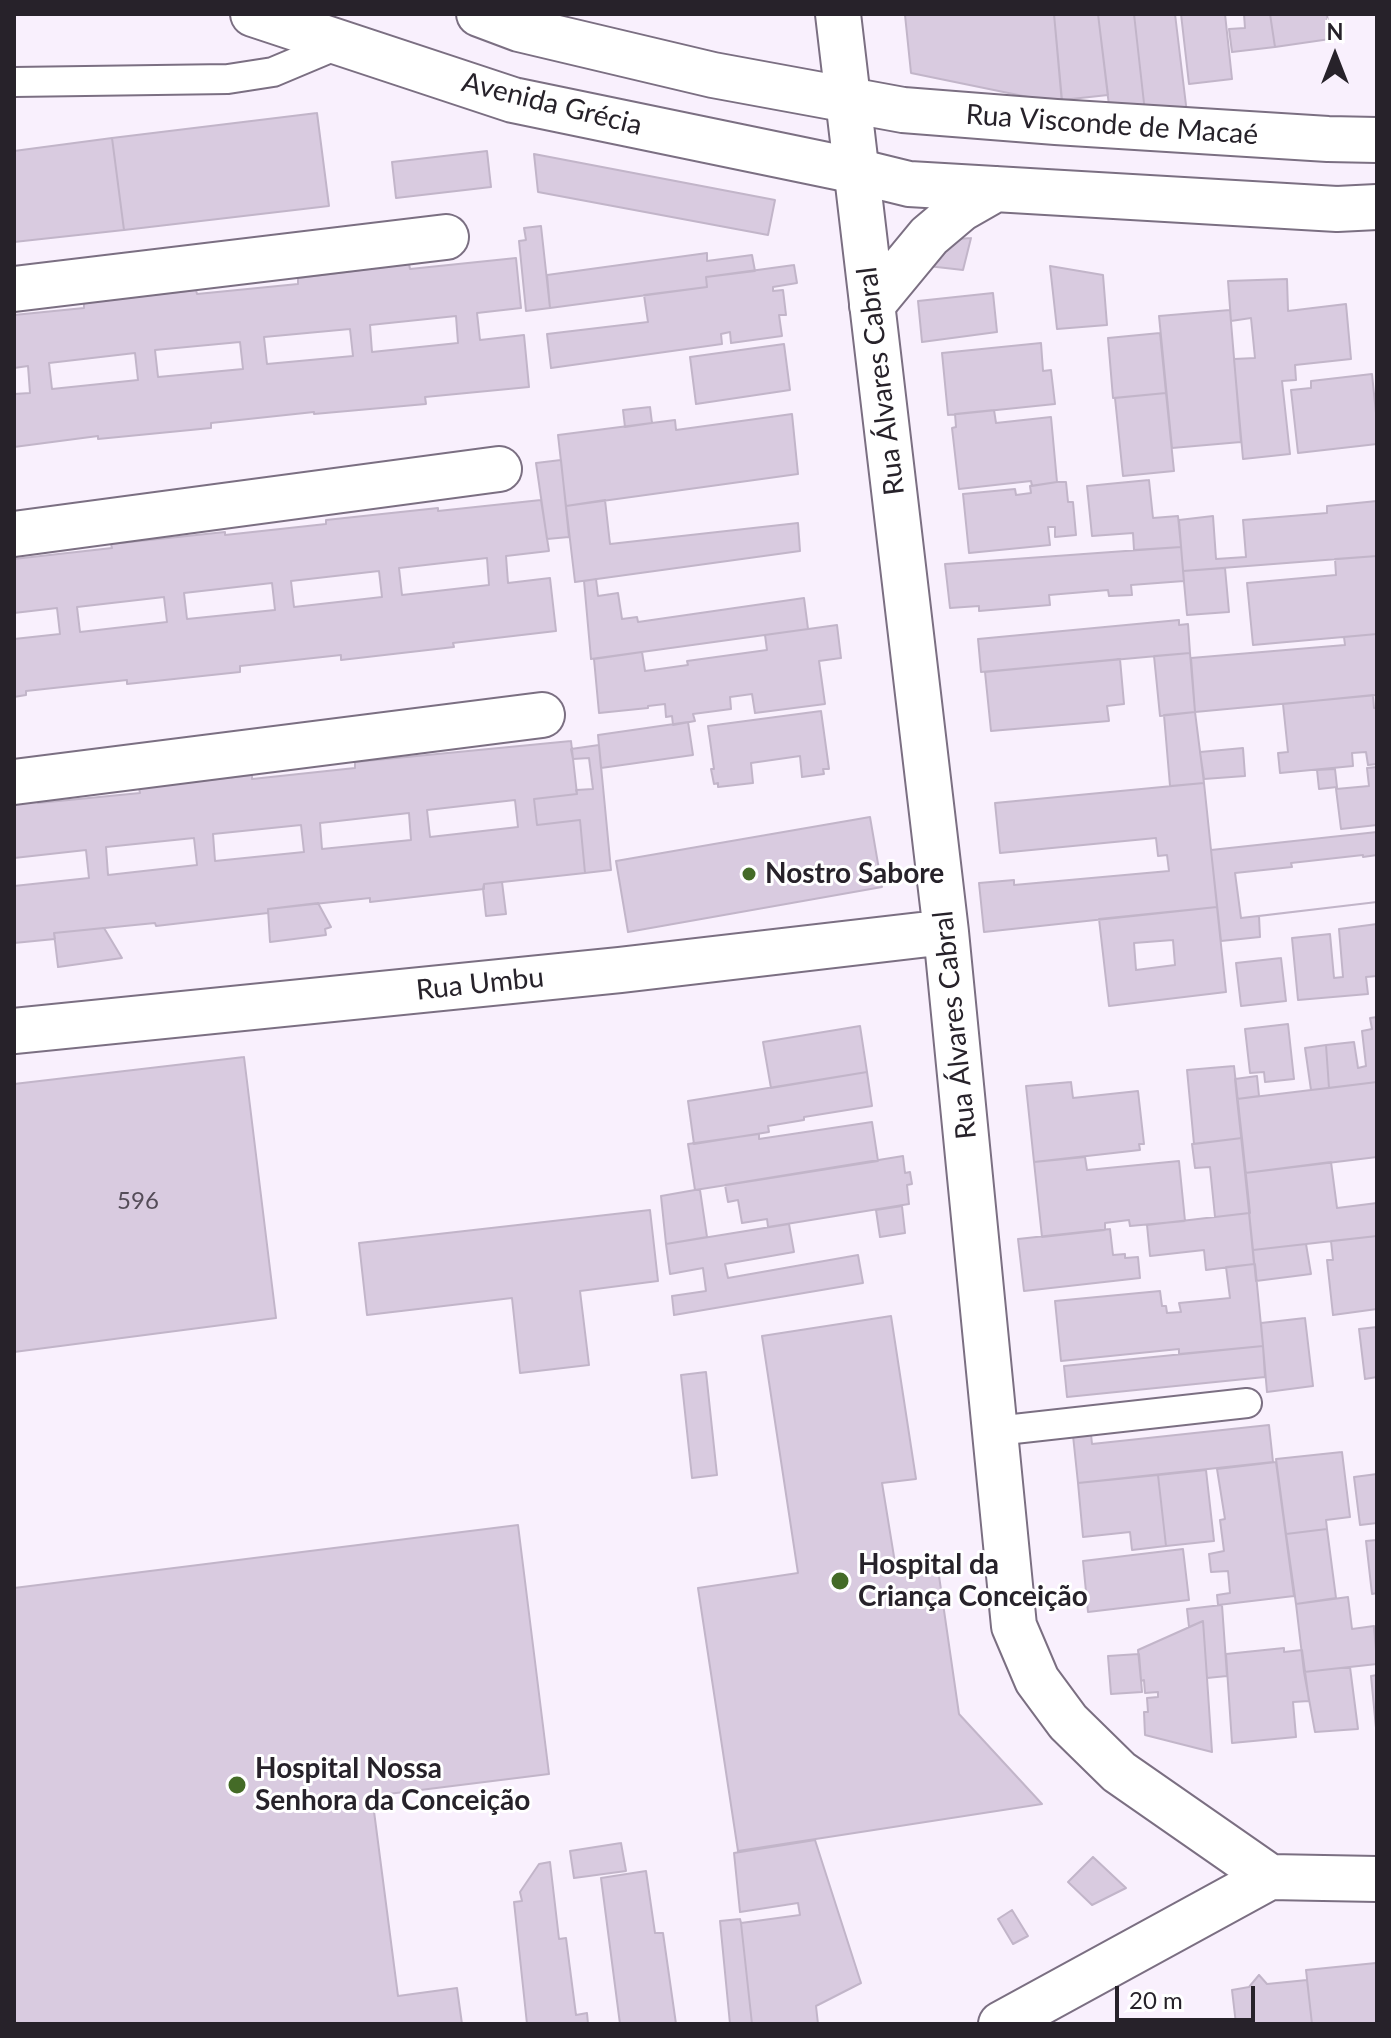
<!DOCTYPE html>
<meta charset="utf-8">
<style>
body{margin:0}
#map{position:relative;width:1391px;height:2038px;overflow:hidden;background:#f9f0fd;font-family:Lato,sans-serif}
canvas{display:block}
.frame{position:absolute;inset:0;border:16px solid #27222a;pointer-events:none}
.north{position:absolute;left:1295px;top:16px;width:80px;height:80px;-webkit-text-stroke:6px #fff;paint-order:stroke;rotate:0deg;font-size:22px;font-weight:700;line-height:32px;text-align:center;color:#27222a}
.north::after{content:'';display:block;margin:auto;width:28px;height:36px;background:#27222a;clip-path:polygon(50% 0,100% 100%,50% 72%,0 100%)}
.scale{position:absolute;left:1115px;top:1986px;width:140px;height:36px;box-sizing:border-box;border:4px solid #27222a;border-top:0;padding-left:10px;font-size:24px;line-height:28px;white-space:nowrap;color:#27222a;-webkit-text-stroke:6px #fff;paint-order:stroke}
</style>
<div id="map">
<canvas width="1391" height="2038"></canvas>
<div class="frame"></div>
<div class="north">N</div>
<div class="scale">20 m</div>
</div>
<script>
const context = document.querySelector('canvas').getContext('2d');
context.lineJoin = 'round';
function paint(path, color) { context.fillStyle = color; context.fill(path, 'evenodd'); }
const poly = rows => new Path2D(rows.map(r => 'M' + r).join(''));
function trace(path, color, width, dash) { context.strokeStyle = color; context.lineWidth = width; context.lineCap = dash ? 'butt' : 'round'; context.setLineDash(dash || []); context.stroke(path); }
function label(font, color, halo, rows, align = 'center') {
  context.font = font + ' Lato,sans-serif'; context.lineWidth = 6; context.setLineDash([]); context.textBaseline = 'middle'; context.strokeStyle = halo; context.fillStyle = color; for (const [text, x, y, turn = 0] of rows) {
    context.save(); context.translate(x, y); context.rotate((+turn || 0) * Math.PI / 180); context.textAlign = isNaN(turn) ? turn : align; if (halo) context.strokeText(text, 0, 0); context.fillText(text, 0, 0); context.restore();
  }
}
const building = poly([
 [915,14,1054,14,1062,104,911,73,905,15,915,14],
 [1054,14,1098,14,1108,95,1062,100,1054,14],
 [1098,14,1134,14,1146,121,1110,114,1098,14],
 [1134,14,1175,14,1189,130,1146,121,1134,14],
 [1181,14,1225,14,1232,79,1189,84,1181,14],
 [1244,14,1270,14,1275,47,1232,52,1229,29,1245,28,1244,14],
 [1270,14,1327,14,1330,39,1275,47,1270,14],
 [317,113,329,206,124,230,112,138,317,113],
 [112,138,124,230,14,242,14,151,112,138],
 [487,151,491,187,396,198,392,162,487,151],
 [534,154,775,200,768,235,538,192,534,154],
 [541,226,550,308,526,311,519,241,526,240,524,228,541,226],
 [971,238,963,270,919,265,932,241,971,238],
 [707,253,707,261,752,255,755,271,706,277,707,287,550,308,547,275,707,253],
 [516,258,521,308,477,313,480,340,524,335,529,387,425,397,426,404,314,414,314,412,211,423,211,428,98,439,98,436,14,447,14,394,30,393,28,366,14,368,14,315,84,308,84,303,196,290,197,294,298,284,298,278,409,264,410,269,516,258],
 [456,316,458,343,372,352,370,325,456,316],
 [350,329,353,356,267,364,264,337,350,329],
 [240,342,243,369,158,377,155,350,240,342],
 [135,353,138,380,52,389,49,363,135,353],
 [794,265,797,283,773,287,773,291,783,290,786,315,779,315,782,336,731,343,730,332,721,334,722,344,551,368,547,334,648,322,644,295,707,287,706,277,794,265],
 [1050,266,1103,275,1107,325,1057,329,1050,266],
 [1287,279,1288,311,1346,304,1351,359,1295,365,1296,380,1282,381,1290,454,1243,459,1234,359,1255,358,1251,318,1231,321,1228,281,1287,279],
 [993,293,997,332,922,342,918,301,993,293],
 [1230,310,1241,442,1172,448,1159,316,1230,310],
 [1160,333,1166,393,1113,398,1108,338,1160,333],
 [1041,343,1043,371,1051,370,1055,404,948,415,942,353,1041,343],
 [784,344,790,390,696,404,690,357,784,344],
 [1372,374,1377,423,1377,444,1298,453,1291,390,1311,388,1311,381,1372,374],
 [1166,393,1174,471,1123,476,1115,398,1166,393],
 [650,407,652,423,625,427,623,410,650,407],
 [994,410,996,423,1051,417,1057,482,1032,486,1031,481,959,489,952,428,956,427,955,414,994,410],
 [792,414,798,474,566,506,558,435,675,420,676,430,792,414],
 [561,460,569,537,547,539,536,463,561,460],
 [1149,480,1153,518,1178,516,1181,547,1134,550,1133,533,1092,536,1087,486,1149,480],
 [1057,482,1066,482,1068,502,1073,502,1076,535,1055,537,1055,527,1048,527,1050,545,969,553,963,494,1015,489,1016,495,1031,493,1030,486,1057,482],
 [541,500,549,551,506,556,508,583,550,578,556,631,453,643,454,647,341,660,341,655,240,666,240,672,127,684,127,680,26,691,26,695,14,697,14,639,60,634,57,608,14,613,14,559,112,548,111,544,225,532,225,535,326,524,326,520,438,508,438,511,541,500],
 [487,558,489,585,402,595,399,568,487,558],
 [379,571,382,597,294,607,291,581,379,571],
 [272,583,275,610,187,619,184,593,272,583],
 [164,597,167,622,80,632,77,607,164,597],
 [605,500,610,544,798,523,800,551,575,582,566,506,605,500],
 [1377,501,1377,556,1183,571,1179,520,1213,516,1216,559,1246,557,1243,520,1327,513,1327,506,1377,501],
 [1181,547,1184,581,1131,585,1132,595,1109,596,1108,590,1049,595,1050,605,979,611,979,606,950,608,945,564,1181,547],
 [1377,556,1377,634,1253,645,1247,583,1336,575,1335,559,1377,556],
 [1225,568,1229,612,1187,615,1183,571,1225,568],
 [596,579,598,596,618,593,622,619,637,617,638,622,804,598,808,629,591,659,584,581,596,579],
 [1179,620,1179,625,1188,624,1190,653,981,672,978,639,1179,620],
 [837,625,841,658,819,661,825,704,755,713,752,694,730,697,731,709,693,714,695,721,673,725,672,716,666,717,665,704,648,706,648,708,599,713,594,659,642,652,645,671,688,665,687,661,767,650,765,635,837,625],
 [1377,634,1377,695,1195,712,1191,658,1345,645,1344,637,1377,634],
 [1190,653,1195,712,1160,716,1154,656,1190,653],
 [1120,659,1124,704,1107,706,1109,721,991,731,985,672,1120,659],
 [1373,695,1374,708,1377,708,1377,764,1368,765,1366,752,1352,753,1353,766,1280,773,1278,753,1288,752,1283,704,1373,695],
 [821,711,829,769,823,769,824,774,802,777,800,756,751,763,753,783,718,787,718,783,714,784,711,769,714,769,708,726,821,711],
 [1195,712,1204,783,1170,786,1164,715,1195,712],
 [688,722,693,755,601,768,598,735,688,722],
 [571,741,577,794,534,799,537,825,580,820,585,873,484,884,484,889,370,902,370,898,268,909,268,913,156,926,155,923,54,933,55,939,14,943,14,886,89,878,86,850,14,858,14,801,37,799,38,803,140,793,139,788,252,775,252,779,355,768,355,762,571,741],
 [515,800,518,827,430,837,427,810,515,800],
 [409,813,411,840,322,849,320,823,409,813],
 [301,825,304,852,215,861,213,834,301,825],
 [194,838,197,865,108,875,106,847,194,838],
 [599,745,611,870,585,873,580,820,537,825,534,799,577,794,576,790,593,789,589,758,573,759,571,749,599,745],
 [1243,748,1245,776,1204,779,1200,752,1243,748],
 [1377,767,1377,825,1341,829,1336,789,1369,786,1367,768,1377,767],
 [1335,769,1337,787,1319,789,1317,770,1335,769],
 [1204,783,1217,907,984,932,979,883,1014,880,1014,885,1169,871,1167,855,1158,856,1156,838,1000,853,995,803,1204,783],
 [870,817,882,887,628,932,616,861,870,817],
 [1377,832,1377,902,1259,916,1260,937,1221,941,1211,850,1377,832],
 [1363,855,1363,857,1377,855,1377,902,1241,918,1235,873,1292,867,1291,863,1363,855],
 [502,882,506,914,486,916,483,889,484,884,502,882],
 [318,903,331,927,325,929,326,935,270,942,268,909,318,903],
 [1217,907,1226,992,1109,1006,1099,919,1217,907],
 [1173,940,1175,965,1136,970,1134,943,1173,940],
 [1377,924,1377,976,1366,977,1368,994,1298,1000,1292,938,1330,934,1334,978,1343,977,1339,929,1377,924],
 [104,928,122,958,58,967,54,933,104,928],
 [1281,958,1286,1001,1241,1006,1236,963,1281,958],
 [1377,1017,1377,1082,1329,1088,1326,1045,1354,1042,1358,1068,1366,1066,1362,1031,1372,1029,1370,1018,1377,1017],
 [1288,1024,1294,1079,1265,1082,1264,1072,1250,1073,1245,1029,1288,1024],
 [860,1026,867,1072,771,1088,763,1042,860,1026],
 [1326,1045,1329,1088,1311,1090,1305,1048,1326,1045],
 [244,1057,276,1318,14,1352,14,1084,244,1057],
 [1234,1066,1242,1138,1194,1144,1187,1070,1234,1066],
 [867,1072,872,1106,804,1117,804,1120,768,1126,769,1132,694,1144,688,1101,867,1072],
 [1257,1076,1259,1096,1237,1099,1235,1079,1257,1076],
 [1071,1082,1073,1098,1138,1091,1144,1144,1139,1144,1140,1150,1034,1162,1026,1086,1071,1082],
 [1377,1082,1377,1157,1245,1173,1237,1099,1377,1082],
 [872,1122,878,1161,695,1190,688,1144,759,1134,759,1139,872,1122],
 [1242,1138,1250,1213,1215,1217,1210,1167,1195,1168,1192,1144,1242,1138],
 [903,1156,905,1173,910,1172,912,1184,907,1185,909,1204,768,1227,767,1219,742,1223,738,1200,728,1202,725,1185,903,1156],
 [1085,1157,1087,1170,1179,1161,1185,1221,1130,1226,1129,1220,1105,1223,1105,1230,1042,1237,1034,1162,1085,1157],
 [1331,1162,1337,1208,1377,1203,1377,1236,1253,1250,1245,1173,1331,1162],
 [695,1190,700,1190,707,1237,666,1244,661,1196,695,1190],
 [902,1206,905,1233,880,1237,876,1210,902,1206],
 [650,1210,658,1281,580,1291,589,1365,520,1373,512,1298,367,1315,359,1243,650,1210],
 [1249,1213,1254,1264,1206,1270,1204,1250,1150,1256,1147,1225,1249,1213],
 [789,1224,794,1252,725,1264,728,1278,858,1255,863,1283,674,1315,672,1296,706,1291,703,1268,670,1274,666,1244,789,1224],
 [1110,1229,1113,1255,1125,1254,1125,1258,1138,1257,1140,1278,1024,1291,1018,1239,1110,1229],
 [1377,1236,1377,1309,1333,1315,1327,1260,1333,1260,1331,1241,1377,1236],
 [1306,1244,1311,1274,1256,1281,1253,1250,1306,1244],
 [1255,1264,1263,1346,1179,1354,1179,1349,1061,1361,1055,1301,1160,1291,1162,1306,1166,1306,1167,1313,1181,1312,1179,1303,1230,1298,1226,1267,1255,1264],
 [891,1316,916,1479,882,1483,897,1575,938,1569,959,1714,1042,1804,738,1851,698,1588,798,1573,762,1336,891,1316],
 [1305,1318,1313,1386,1267,1392,1261,1323,1305,1318],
 [1377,1327,1377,1377,1365,1379,1359,1329,1377,1327],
 [1263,1346,1265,1377,1067,1397,1064,1366,1263,1346],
 [706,1372,717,1475,692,1478,681,1375,706,1372],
 [1090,1424,1092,1444,1269,1425,1273,1462,1078,1483,1072,1426,1090,1424],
 [1342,1452,1350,1517,1326,1520,1327,1529,1286,1534,1276,1459,1342,1452],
 [1276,1462,1294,1596,1218,1605,1217,1595,1230,1593,1228,1571,1211,1572,1209,1554,1224,1551,1220,1520,1225,1519,1217,1469,1276,1462],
 [1206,1470,1214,1541,1166,1546,1158,1475,1206,1470],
 [1377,1474,1377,1523,1360,1525,1354,1477,1377,1474],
 [1158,1475,1166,1546,1132,1550,1130,1532,1083,1537,1078,1483,1158,1475],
 [518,1525,549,1774,372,1796,398,1996,457,1988,462,2024,14,2024,14,1588,518,1525],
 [1327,1529,1336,1598,1296,1604,1286,1534,1327,1529],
 [1377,1540,1377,1593,1372,1594,1366,1541,1377,1540],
 [1183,1549,1189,1600,1088,1612,1083,1561,1183,1549],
 [1348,1597,1352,1629,1374,1626,1377,1664,1304,1672,1296,1604,1348,1597],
 [1222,1605,1227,1676,1207,1678,1203,1621,1189,1627,1187,1609,1222,1605],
 [1203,1621,1207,1678,1212,1752,1145,1735,1144,1712,1148,1712,1147,1698,1158,1697,1158,1692,1145,1693,1144,1680,1141,1681,1138,1650,1203,1621],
 [1284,1648,1284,1652,1302,1650,1309,1701,1293,1702,1296,1737,1232,1743,1226,1654,1284,1648],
 [1139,1654,1142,1692,1111,1694,1108,1656,1139,1654],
 [1350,1667,1358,1729,1315,1732,1304,1672,1350,1667],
 [1377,1675,1377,1728,1376,1728,1371,1676,1377,1675],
 [815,1840,861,1983,816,2006,818,2024,752,2024,741,1923,800,1915,798,1903,740,1912,734,1853,815,1840],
 [621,1843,626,1871,574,1878,570,1851,621,1843],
 [1093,1857,1126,1888,1092,1905,1068,1882,1093,1857],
 [550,1862,559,1939,566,1938,576,2015,587,2013,588,2024,527,2024,514,1902,522,1901,520,1892,539,1864,550,1862],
 [646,1871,655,1933,663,1933,676,2024,620,2024,601,1878,646,1871],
 [1012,1910,1028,1936,1013,1944,998,1919,1012,1910],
 [740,1919,741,1923,752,2024,730,2024,720,1921,740,1919],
 [1376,1963,1377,2024,1312,2024,1306,1970,1376,1963],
 [1259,1975,1267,1984,1307,1980,1312,2024,1236,2024,1232,1990,1249,1987,1259,1975]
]);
const service = poly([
 [14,82,228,79,273,72,342,43],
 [996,1431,1247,1403]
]);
const minor = poly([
 [838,14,946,932,1014,1626,1037,1680,1068,1722,1119,1772,1270,1877],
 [14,289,446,237],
 [14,534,499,469],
 [14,782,542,715],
 [14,1031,620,970,946,932],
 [1270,1877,1377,1879],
 [1001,2024,1270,1877]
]);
const tertiary = poly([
 [253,14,513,100,856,171,909,184,1337,209,1377,207],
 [479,14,519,29,713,75,903,110,1056,122,1328,139,1377,140],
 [872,305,929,236,961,209,996,189]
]);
const markers = [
 [749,874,8,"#446b27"],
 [840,1581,10,"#446b27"],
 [237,1785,10,"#446b27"]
];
const numberNames = [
 ["596",138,1201]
];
const streetNames = [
 ["Avenida Grécia",552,104,14],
 ["Rua Visconde de Macaé",1112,125,4],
 ["Rua Álvares Cabral",881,381,-97],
 ["Rua Umbu",480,984,-6],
 ["Rua Álvares Cabral",955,1025,-96]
];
const poiNames = [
 ["Nostro Sabore",765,874],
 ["Hospital da",858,1565],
 ["Criança Conceição",858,1597],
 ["Hospital Nossa",255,1769],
 ["Senhora da Conceição",255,1801]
];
paint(building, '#d9cbe0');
trace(building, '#c2b5c9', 2);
trace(service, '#7b6f82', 32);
trace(minor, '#7b6f82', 48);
trace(tertiary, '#7b6f82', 48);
trace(service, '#fff', 28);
trace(minor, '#fff', 44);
trace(tertiary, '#fff', 44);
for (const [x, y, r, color] of markers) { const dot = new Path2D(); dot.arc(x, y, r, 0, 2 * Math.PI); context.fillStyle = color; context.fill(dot); trace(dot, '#fff', 3); }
label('24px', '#544c58', null, numberNames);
label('28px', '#27222a', '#fff', streetNames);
label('bold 28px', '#27222a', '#fff', poiNames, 'left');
</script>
